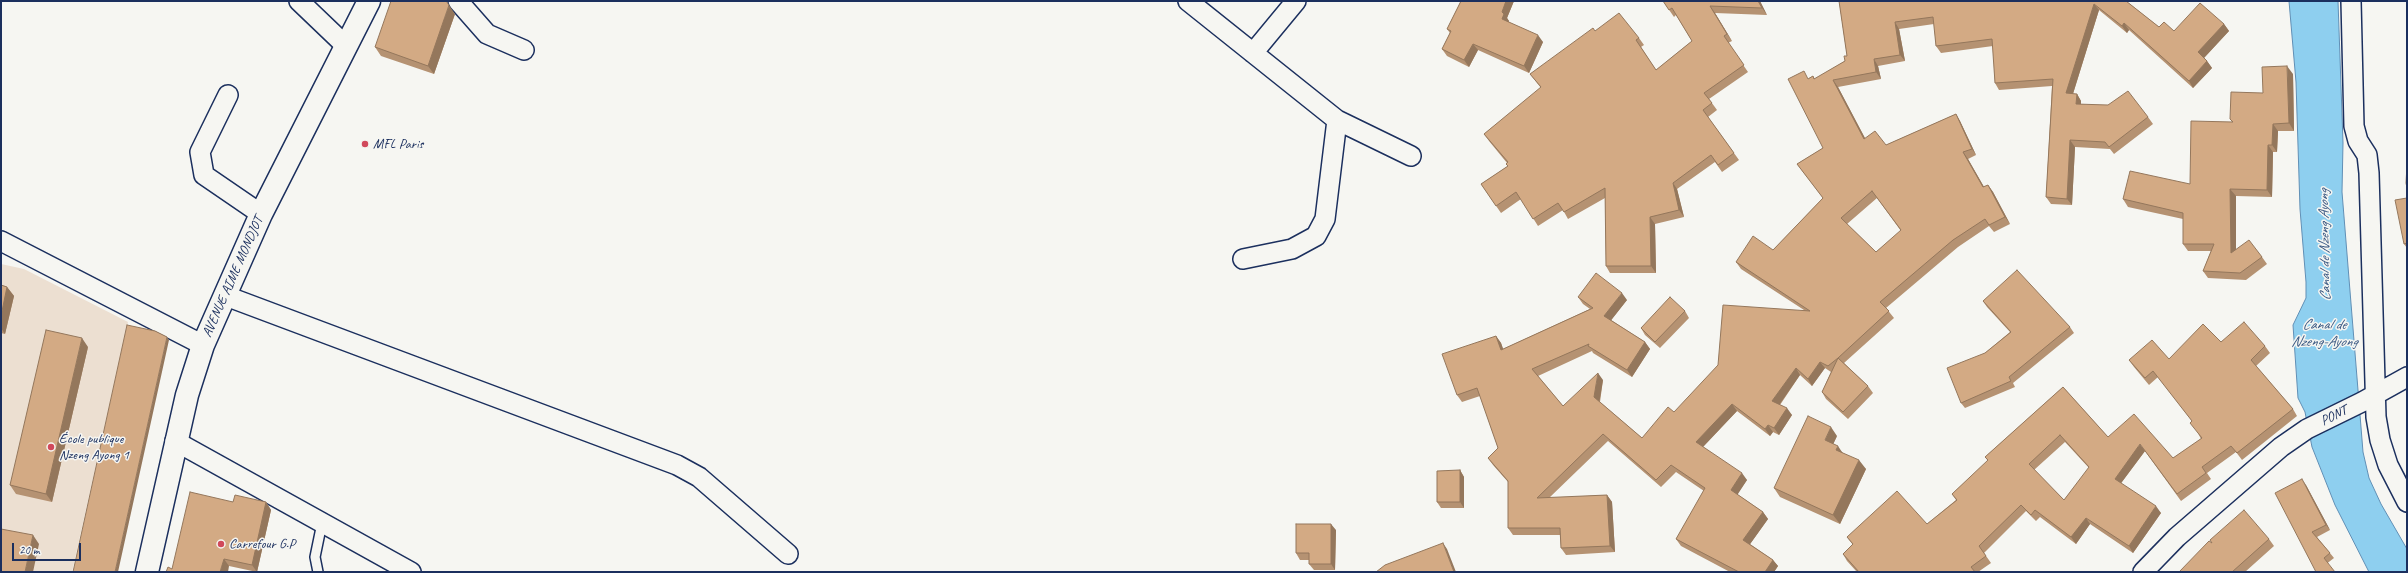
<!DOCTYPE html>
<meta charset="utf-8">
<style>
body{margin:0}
#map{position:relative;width:2408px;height:573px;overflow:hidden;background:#f6f6f2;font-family:Caveat,sans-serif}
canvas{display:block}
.frame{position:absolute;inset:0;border:2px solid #1b2f5e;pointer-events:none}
.scale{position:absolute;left:12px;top:543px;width:69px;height:18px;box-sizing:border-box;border:2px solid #1b2f5e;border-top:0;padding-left:5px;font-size:12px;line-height:14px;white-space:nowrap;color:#1b2f5e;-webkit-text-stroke:3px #f6f6f2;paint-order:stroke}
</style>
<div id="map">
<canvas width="2408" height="573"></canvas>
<div class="frame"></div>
<div class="scale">20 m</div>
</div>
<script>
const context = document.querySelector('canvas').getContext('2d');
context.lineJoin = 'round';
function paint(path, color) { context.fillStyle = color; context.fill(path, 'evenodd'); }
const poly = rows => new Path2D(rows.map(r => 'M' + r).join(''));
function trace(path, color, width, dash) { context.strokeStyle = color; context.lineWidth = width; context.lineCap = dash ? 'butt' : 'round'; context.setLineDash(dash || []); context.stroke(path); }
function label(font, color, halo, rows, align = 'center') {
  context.font = font + ' Caveat,sans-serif'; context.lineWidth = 3; context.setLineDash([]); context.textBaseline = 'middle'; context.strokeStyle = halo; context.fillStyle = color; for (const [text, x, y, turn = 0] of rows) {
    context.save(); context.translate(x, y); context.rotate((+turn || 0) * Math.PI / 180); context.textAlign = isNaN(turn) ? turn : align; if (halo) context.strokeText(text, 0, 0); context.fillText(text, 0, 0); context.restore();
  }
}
const built = poly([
 [1,264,24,269,128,322,72,572,1,572]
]);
const water = poly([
 [2289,1,2338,1,2343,143,2342,192,2363,452,2369,478,2381,504,2407,549,2407,572,2369,572,2335,505,2312,447,2305,412,2298,398,2293,325,2306,298,2306,282,2300,209,2296,82,2289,1]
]);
const lane = poly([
 [318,572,315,557,322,523]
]);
const street = poly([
 [299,1,345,45],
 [458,1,487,34,524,50],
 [1188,1,1337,120,1411,156],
 [2351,1,2354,126,2358,141,2367,155,2369,173,2376,417,2380,440,2388,465,2407,502],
 [1253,53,1296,1],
 [228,95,200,152,204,175,261,214],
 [1,241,203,345],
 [1243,259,1292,249,1316,236,1325,219,1337,120],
 [226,296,677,465,699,477,788,554],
 [175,441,411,572],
 [2143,572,2177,537,2281,447,2307,429,2362,402,2407,377]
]);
const secondary = poly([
 [147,572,187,395,203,345,261,214,369,1]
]);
const wall = poly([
 [1461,1,1514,1,1507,18,1509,21,1509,22,1543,42,1529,73,1478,50,1469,67,1447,56,1442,49,1450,33,1447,29],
 [1663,1,1760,1,1767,15,1715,13,1732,41,1728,43,1748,72,1709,99,1717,110,1708,117,1739,160,1722,172,1715,162,1677,189,1684,217,1655,224,1656,273,1610,273,1606,266,1605,198,1568,219,1563,210,1538,226,1521,199,1501,213,1481,184,1508,166,1507,163,1489,141,1484,134,1541,88,1530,74,1595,31,1639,38,1644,45,1641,47,1656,70,1692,41,1676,15,1674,17],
 [1830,1,2126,1,2159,27,2174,31,2224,24,2229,31,2204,58,2207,61,2212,68,2193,88,2129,30,2127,33,2099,10,2073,94,2077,94,2081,101,2081,104,2148,117,2153,124,2114,154,2110,149,2075,147,2072,205,2051,204,2046,197,2052,86,1999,90,1995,83,1993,46,1941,53,1936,46,1934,24,1899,29,1905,61,1878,66,1881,79,1838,87,1865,138,1886,145,1956,114,1960,121,1976,155,1968,159,1984,187,1988,185,1993,192,2010,224,1994,232,1989,226,1958,247,1886,308,1894,318,1844,363,1868,386,1873,393,1848,419,1826,399,1822,392,1831,372,1825,368,1812,386,1800,375,1780,405,1792,415,1779,435,1773,432,1770,436,1737,411,1703,447,1747,480,1737,494,1763,512,1768,519,1750,544,1773,560,1778,566,1774,572,1730,572,1681,546,1676,539,1704,491,1676,472,1661,487,1608,441,1549,498,1607,495,1612,502,1615,552,1566,555,1561,548,1560,535,1513,535,1508,528,1508,482,1493,465,1488,458,1498,448,1480,396,1462,402,1457,395,1496,336,1501,343,1503,349,1590,309,1583,304,1578,297,1627,300,1611,320,1645,342,1650,349,1632,377,1593,353,1592,351,1538,376,1563,406,1603,380,1600,402,1642,438,1804,310,1741,269,1736,262,1773,250,1823,198,1797,164,1823,148,1809,78,1813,76,1815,79,1845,61,1847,56,1839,1],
 [1877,198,1901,231,1876,252,1847,224],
 [455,14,434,74,381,56,375,47],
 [2293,74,2294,131,2278,131,2277,152,2273,152,2272,197,2236,196,2236,249,2262,257,2267,264,2246,280,2208,278,2203,271,2211,251,2188,251,2183,244,2183,219,2128,207,2123,199,2190,184,2232,122,2230,119,2263,93],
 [2407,198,2407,248,2404,244],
 [1,285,7,287,14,296,5,334,1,333],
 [1983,301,2070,327,2074,333,2013,383,2015,387,1965,408,1961,403,1985,353,2010,332,1987,307],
 [1685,311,1689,318,1660,348,1645,335,1641,328],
 [2221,342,2265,346,2270,353,2256,366,2293,409,2297,416,2242,460,2236,452,2207,473,2211,479,2181,501,2145,451,2121,483,2161,513,2133,553,2090,524,2076,544,2040,517,2036,521,2026,511,1984,553,1991,563,1978,572,1857,572,1847,561,1843,554,1853,545,1847,537,1927,524,1956,500,1952,494,1988,461,1985,457,2063,387,2108,437,2173,458,2201,439,2192,421,2158,377,2149,385,2134,367,2129,360,2169,359],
 [2065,442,2089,468,2064,500,2034,470],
 [88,347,52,502,16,494,10,485],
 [1837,436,1833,444,1843,453,1866,469,1840,524,1780,497,1774,488],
 [1460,470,1464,477,1464,508,1441,508,1437,502],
 [2306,485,2330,530,2317,537,2334,558,2316,572],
 [233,502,266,502,271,510,257,572,229,566,172,569],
 [1336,530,1335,570,1314,570,1309,564,1309,560,1300,560,1296,553],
 [2269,539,2274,546,2245,572,2179,572]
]);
const shadedWall = poly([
 [1506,1,1514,1,1507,18,1509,21,1507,26,1502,19,1502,12],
 [1758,1,1760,1,1767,15,1762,8],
 [2094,4,2099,10,2071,100,2066,93],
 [449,5,455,14,434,74,428,66],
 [1710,6,1715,13,1732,41,1727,34],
 [1895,22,1899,29,1905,61,1900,55],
 [2124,23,2129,30,2127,33,2122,26],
 [2224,24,2229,31,2203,59,2198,52],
 [1538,35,1543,42,1529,73,1524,66],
 [1473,44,1478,50,1469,67,1464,60],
 [1874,59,1878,66,1881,79,1876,72],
 [2207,61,2212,68,2193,88,2189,81],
 [2287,66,2293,74,2294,131,2289,123],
 [1833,80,1838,87,1869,146,1864,139],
 [2077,94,2081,101,2081,111,2076,104],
 [1956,114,1960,121,1976,155,1972,149],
 [2273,124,2278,131,2277,152,2272,145],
 [2070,140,2075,147,2072,205,2067,199],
 [2268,145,2273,152,2272,197,2267,190],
 [1963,152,1968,159,1988,194,1983,187],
 [1673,183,1677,189,1684,217,1679,210],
 [1988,185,1993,192,2010,224,2005,217],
 [2230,189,2236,196,2236,260,2231,253],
 [1650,217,1655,224,1656,273,1651,266],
 [7,287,14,296,5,334,1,328,1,316],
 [1622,293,1627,300,1609,323,1604,316],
 [1496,336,1501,343,1506,357,1501,350],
 [167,337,169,340,118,572,115,572],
 [82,338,88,347,52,502,46,494],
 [1645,342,1650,349,1632,377,1627,370],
 [1820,362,1825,368,1812,386,1808,379],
 [1796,368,1800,375,1777,408,1772,401],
 [1598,373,1603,380,1599,404,1594,397],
 [1732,404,1737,411,1701,449,1696,442],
 [1787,408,1792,415,1779,435,1774,428],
 [1768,425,1773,432,1770,436,1765,429],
 [1831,427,1837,436,1831,449,1825,440],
 [2140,444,2145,451,2119,486,2115,479],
 [1838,446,1844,455,1836,450],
 [1859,460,1866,469,1840,524,1833,515],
 [1460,470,1464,477,1464,508,1460,502],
 [1742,473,1747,480,1736,497,1731,490],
 [2302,479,2306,485,2330,530,2326,525],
 [1607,495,1612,502,1615,552,1610,546],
 [266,502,271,510,257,572,252,565],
 [2156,506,2161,513,2133,553,2129,546],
 [1763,512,1768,519,1748,547,1743,540],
 [2086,518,2090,524,2076,544,2071,537],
 [1331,524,1336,530,1335,570,1331,564],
 [33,535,39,544,33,572,25,572],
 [1443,543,1447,549,1456,572,1454,572],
 [224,559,229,566,228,572,220,572],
 [1773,560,1778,566,1774,572,1765,572]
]);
const building = poly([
 [391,1,446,1,449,5,428,66,375,47,391,1],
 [1461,1,1506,1,1502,12,1504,14,1502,19,1538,35,1524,66,1473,44,1464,60,1442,49,1451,31,1447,29,1461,1],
 [1663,1,1758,1,1762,8,1710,6,1727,34,1724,36,1744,65,1704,93,1712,103,1703,110,1734,153,1718,165,1711,155,1673,183,1679,210,1650,217,1651,266,1606,266,1605,188,1564,212,1558,203,1533,219,1516,192,1496,206,1481,184,1508,166,1506,164,1508,162,1484,134,1541,87,1530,74,1593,28,1595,31,1619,13,1639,38,1636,40,1656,70,1692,41,1672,8,1669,10,1663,1],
 [1839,1,2126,1,2159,27,2164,22,2174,31,2200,3,2224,24,2198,52,2207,61,2189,81,2124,23,2122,26,2094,4,2066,93,2077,94,2076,104,2108,105,2128,91,2148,117,2109,147,2105,142,2070,140,2067,199,2046,197,2053,79,1995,83,1992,39,1936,46,1933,17,1895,22,1900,55,1874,59,1876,72,1833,80,1864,139,1875,131,1886,145,1956,114,1972,149,1963,152,1983,187,1988,185,2005,217,1989,225,1985,219,1953,240,1880,302,1889,311,1838,358,1868,386,1843,412,1822,392,1838,358,1828,366,1820,362,1808,379,1796,368,1772,401,1787,408,1774,428,1768,425,1765,429,1732,404,1696,442,1742,473,1731,490,1763,512,1743,540,1773,560,1765,572,1739,572,1676,539,1705,488,1671,465,1656,480,1603,434,1537,498,1607,495,1610,546,1561,548,1560,528,1508,528,1508,481,1488,458,1498,448,1477,388,1457,395,1442,354,1496,336,1501,350,1593,308,1578,297,1596,273,1622,293,1604,316,1645,342,1627,370,1588,346,1589,344,1532,369,1563,406,1598,373,1594,397,1642,438,1668,407,1674,412,1718,365,1723,305,1810,311,1736,262,1753,236,1773,250,1823,198,1797,164,1823,148,1788,79,1804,71,1808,79,1813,76,1814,79,1845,61,1844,56,1847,56,1839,1],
 [1872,191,1901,230,1876,252,1841,218,1872,191],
 [2287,66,2289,123,2273,124,2272,145,2268,145,2267,190,2230,189,2231,253,2249,240,2262,257,2240,273,2203,271,2214,244,2183,244,2183,213,2123,199,2130,171,2190,184,2191,121,2233,122,2230,119,2231,92,2263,93,2262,67,2287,66],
 [2407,165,2407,188,2406,183,2407,165],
 [2407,198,2407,243,2404,244,2395,200,2407,198],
 [2017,270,2070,327,2009,377,2011,381,1961,403,1947,368,1985,353,2011,332,1983,301,2017,270],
 [1,285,7,287,1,316,1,285],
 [1670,297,1685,311,1655,342,1641,328,1670,297],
 [2244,322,2265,346,2251,360,2293,409,2237,453,2231,446,2202,467,2206,473,2177,494,2140,444,2115,479,2156,506,2129,546,2086,518,2071,537,2035,510,2031,515,2021,505,1979,546,1986,556,1971,567,1975,572,1859,572,1843,554,1853,544,1847,537,1897,491,1927,524,1957,500,1952,494,1988,460,1985,457,2063,387,2108,437,2134,414,2173,458,2202,438,2190,423,2192,421,2153,371,2145,378,2129,360,2152,340,2169,359,2203,324,2221,342,2244,322],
 [2060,435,2089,467,2064,500,2029,464,2060,435],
 [127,325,155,331,167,337,115,572,73,572,127,325],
 [46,330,82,338,46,494,10,485,46,330],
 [1808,416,1831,427,1825,440,1838,446,1836,450,1859,460,1833,515,1774,488,1808,416],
 [1460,470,1460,502,1437,502,1437,471,1460,470],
 [2302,479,2326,525,2312,532,2330,553,2324,558,2335,572,2316,572,2275,493,2302,479],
 [190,492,233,502,235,495,266,502,252,565,224,559,220,572,166,572,168,567,172,569,190,492],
 [2244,510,2269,539,2232,572,2179,572,2209,541,2212,543,2210,540,2244,510],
 [1296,524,1331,524,1331,564,1309,564,1309,553,1296,553,1296,524],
 [1,529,33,535,25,572,1,572,1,529],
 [1443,543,1454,572,1376,572,1385,565,1443,543]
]);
const markers = [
 [365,144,4,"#d1495b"],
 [51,447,4,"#d1495b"],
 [221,544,4,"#d1495b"]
];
const poiNames = [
 ["MFL Paris",373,144],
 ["École publique",59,439],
 ["Nzeng Ayong 1",59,455],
 ["Carrefour G.P",229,544]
];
const streetNames = [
 ["AVENUE AIME MONDJOT",233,277,-66],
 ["PONT",2334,416,-26]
];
const waterNames = [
 ["Canal de Nzeng Ayong",2325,245,-91],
 ["Canal de",2324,325],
 ["Nzeng-Ayong",2324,342]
];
paint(built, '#ecdfd1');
paint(water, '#8ecfef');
trace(water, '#608fb5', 1);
trace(lane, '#1b2f5e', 12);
trace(street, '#1b2f5e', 22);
trace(secondary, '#1b2f5e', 25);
trace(lane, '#f6f6f2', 9);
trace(street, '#f6f6f2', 19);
trace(secondary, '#f6f6f2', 22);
paint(wall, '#b59272');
paint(shadedWall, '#94775c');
paint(building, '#d3aa84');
trace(building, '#94775c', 1);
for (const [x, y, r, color] of markers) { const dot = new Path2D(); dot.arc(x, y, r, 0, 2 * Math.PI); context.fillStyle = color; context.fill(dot); trace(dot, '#f6f6f2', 1.5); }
label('14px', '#1b2f5e', '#f6f6f2', poiNames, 'left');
label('14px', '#1b2f5e', '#f6f6f2', streetNames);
label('italic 15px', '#385782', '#f6f6f2', waterNames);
</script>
